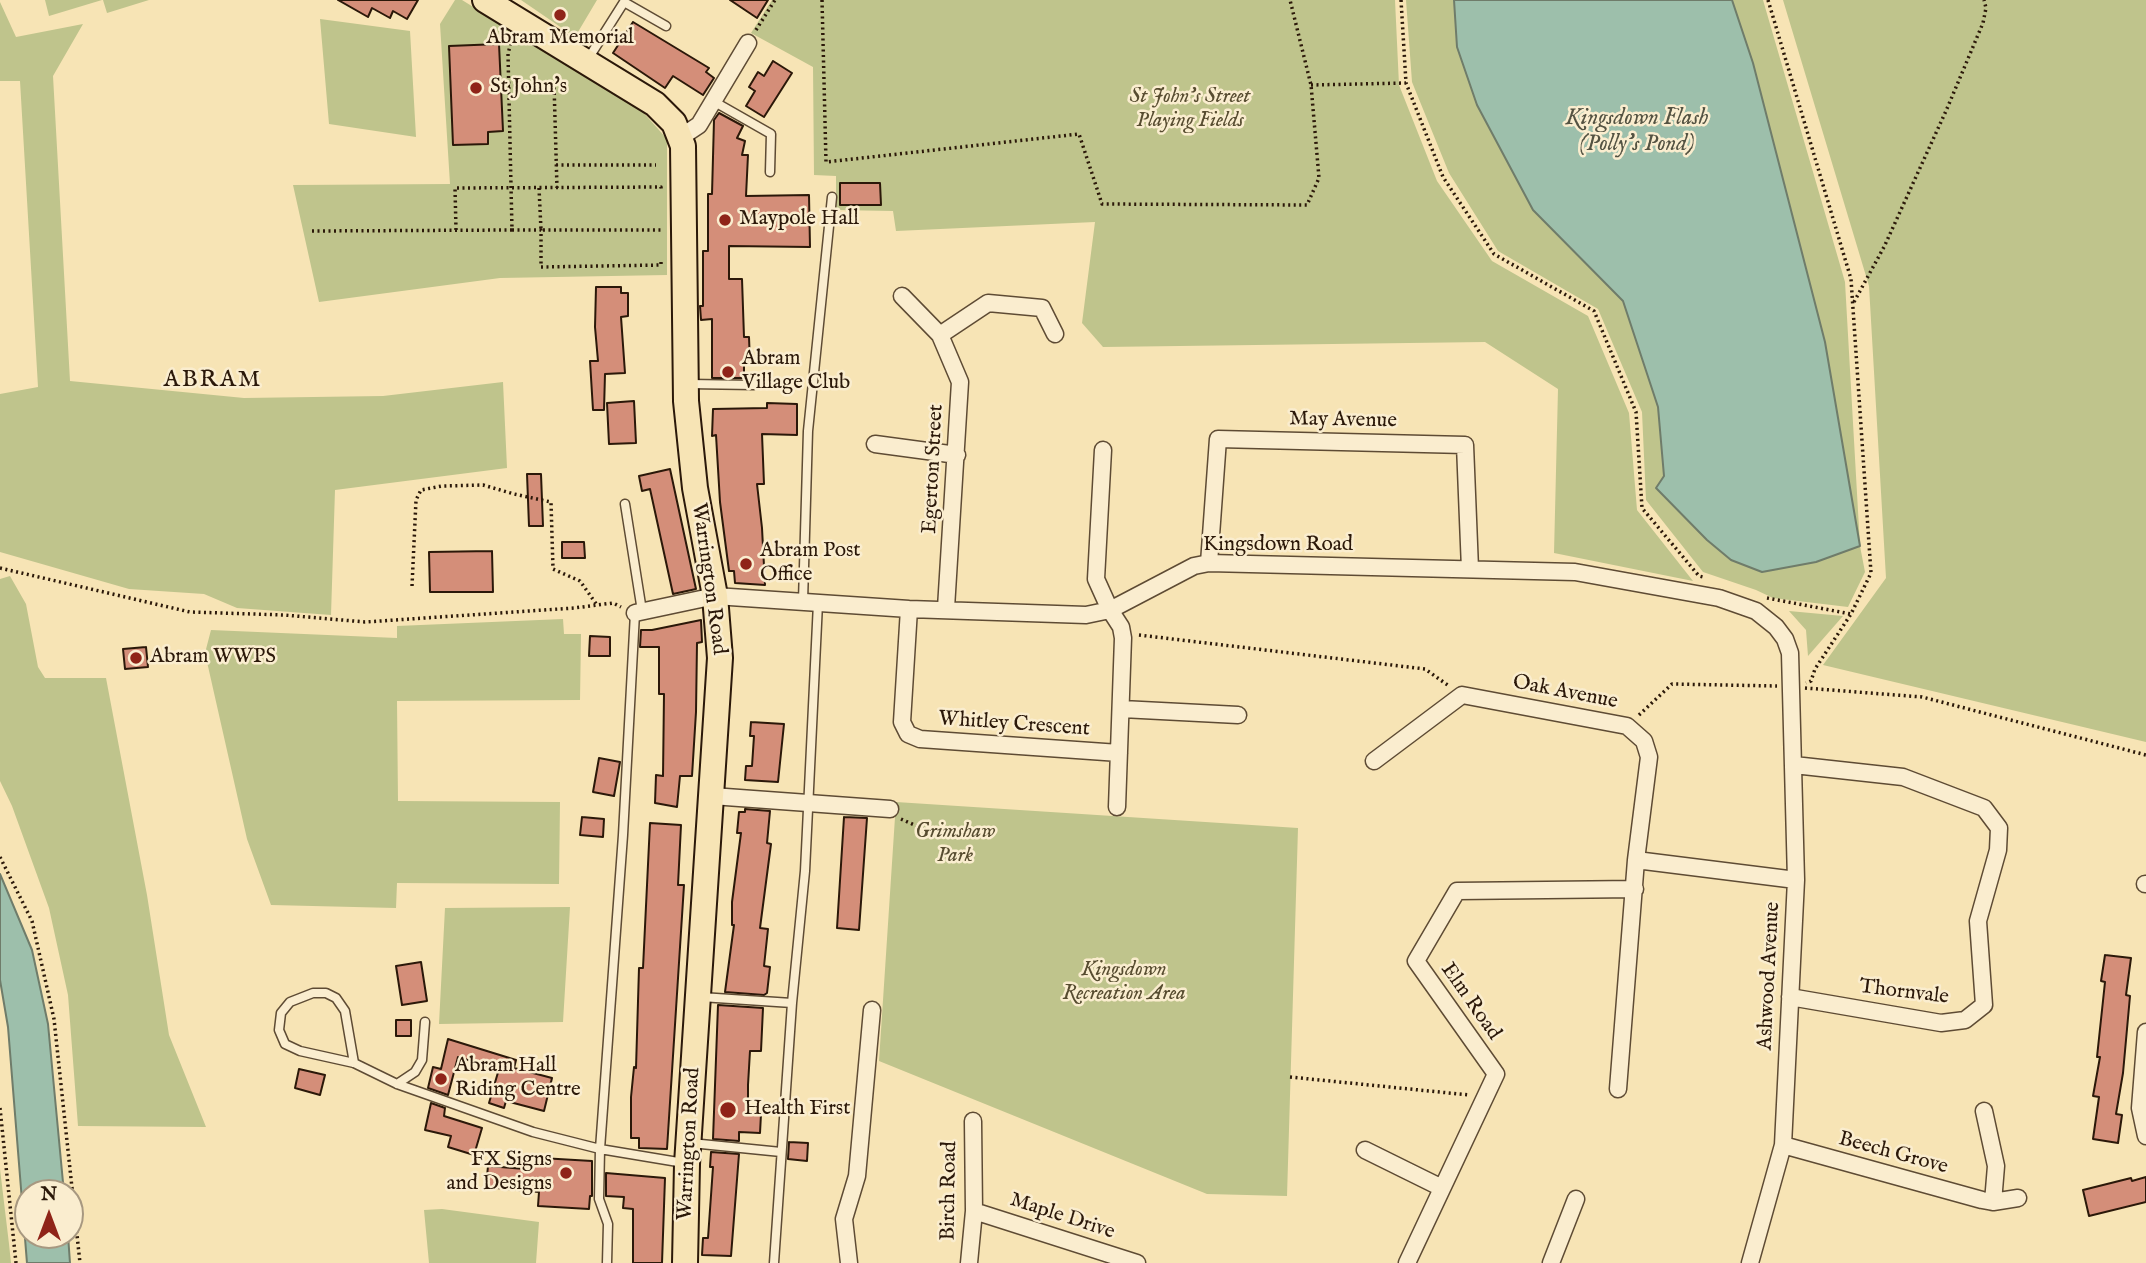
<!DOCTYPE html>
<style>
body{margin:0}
#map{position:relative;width:2146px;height:1263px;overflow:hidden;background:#f7e4b5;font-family:"IM FELL English",serif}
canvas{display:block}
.north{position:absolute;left:14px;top:1179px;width:70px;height:70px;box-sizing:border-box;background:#faedcf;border:2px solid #a79880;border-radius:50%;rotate:0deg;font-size:19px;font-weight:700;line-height:28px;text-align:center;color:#2b1809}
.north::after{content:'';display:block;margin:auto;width:24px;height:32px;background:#8f2418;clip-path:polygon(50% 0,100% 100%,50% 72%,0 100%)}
</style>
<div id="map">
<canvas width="2146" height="1263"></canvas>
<div class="north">N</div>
</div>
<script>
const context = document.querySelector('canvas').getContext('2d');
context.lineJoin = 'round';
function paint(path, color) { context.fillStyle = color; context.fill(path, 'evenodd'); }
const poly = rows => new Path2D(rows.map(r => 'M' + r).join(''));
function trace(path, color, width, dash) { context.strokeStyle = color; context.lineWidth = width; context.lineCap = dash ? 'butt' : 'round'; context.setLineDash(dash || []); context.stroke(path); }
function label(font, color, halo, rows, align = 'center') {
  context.font = font + ' "IM FELL English",serif'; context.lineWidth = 5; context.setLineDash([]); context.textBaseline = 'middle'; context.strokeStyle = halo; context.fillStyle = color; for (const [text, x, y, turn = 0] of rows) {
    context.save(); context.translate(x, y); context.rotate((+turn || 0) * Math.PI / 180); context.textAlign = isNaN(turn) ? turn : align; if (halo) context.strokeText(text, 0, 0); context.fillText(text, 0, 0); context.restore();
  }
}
const green = poly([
 [45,0,102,0,49,16],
 [103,0,149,0,107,13],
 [455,0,462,0,642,111,667,139,667,275,500,278,319,302,293,185,450,184,440,24],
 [521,0,597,0,575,37],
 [772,0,1395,0,1399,85,1437,181,1492,261,1588,316,1629,413,1637,510,1693,581,1554,553,1558,389,1485,342,1103,347,1082,323,1095,222,896,231,893,211,836,210,836,176,814,175,813,67,751,33],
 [1406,0,1454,0,1457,47,1477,105,1533,210,1623,301,1658,407,1664,476,1657,488,1707,540,1731,560,1860,545,1825,342,1753,63,1732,0,1763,0,1845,282,1860,546,1865,572,1848,607,1773,598,1756,590,1703,572,1646,500,1642,412,1598,309,1498,251,1449,173,1412,82],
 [1783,0,2146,0,2146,742,1823,665,1886,578,1869,286],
 [0,2,16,37,83,24,53,76,70,381,244,398,383,396,503,382,507,468,335,490,331,615,237,608,204,594,129,589,0,552,0,394,38,387,20,81,0,81],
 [320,19,410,31,416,137,329,124],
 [10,576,26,604,38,667,45,678,106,678,147,895,169,1035,206,1127,78,1126,68,995,49,908,12,806,0,781,0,579],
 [1789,611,1843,616,1808,656,1806,630],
 [563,619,564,634,581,634,580,700,397,701,398,801,560,802,559,884,397,883,396,908,271,905,247,839,205,653,211,630,397,638,397,626],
 [896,802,1298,828,1287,1196,1207,1194,879,1061],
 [570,907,563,1022,439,1024,445,908],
 [0,1169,9,1244,11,1263,0,1263],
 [442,1209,539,1222,536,1263,429,1263,424,1210]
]);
const water = poly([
 [1454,0,1732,0,1753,63,1825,342,1860,546,1816,562,1762,572,1731,560,1707,540,1656,488,1664,476,1658,407,1623,301,1533,210,1477,105,1457,47,1454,0],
 [0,874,32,950,48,1024,64,1193,28,1193,28,1235,68,1235,70,1263,27,1263,8,1027,0,980,0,874]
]);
const building = poly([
 [338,0,418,0,407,19,393,11,390,18,372,8,368,17,338,0],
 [730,0,768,0,757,18,730,0],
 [633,22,709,68,706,72,714,78,703,95,673,76,665,88,613,53,633,22],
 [499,44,503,131,488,132,488,144,453,145,449,46,499,44],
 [773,61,792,73,764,117,746,106,755,91,749,87,758,72,764,76,773,61],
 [719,113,743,126,737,138,745,141,742,155,748,155,746,196,809,195,810,247,729,246,729,279,742,279,744,337,749,337,750,363,744,364,744,378,712,378,712,319,701,320,700,306,703,306,703,251,708,251,708,194,712,194,714,120,719,113],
 [840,183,880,183,881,205,840,205,840,183],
 [596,287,621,287,621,293,628,293,628,316,621,317,625,373,605,374,604,410,593,410,590,361,598,361,595,327,596,287],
 [634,401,636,443,609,444,607,403,634,401],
 [767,403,797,404,797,435,762,434,764,484,757,484,762,528,765,585,735,583,734,571,729,571,720,502,716,435,712,436,713,409,767,408,767,403],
 [670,469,696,589,673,594,650,489,642,491,639,476,670,469],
 [527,474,541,474,543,526,529,526,527,474],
 [562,542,584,542,585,558,562,558,562,542],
 [492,551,493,592,430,592,429,552,492,551],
 [701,620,702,642,697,643,696,712,692,776,680,776,677,807,655,803,656,775,663,776,664,694,659,694,659,647,640,647,641,630,652,630,701,620],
 [590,636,610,637,610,656,589,656,590,636],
 [146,647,148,667,125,669,123,649,146,647],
 [751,722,784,724,778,782,745,780,746,766,752,766,754,736,750,736,751,722],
 [599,758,620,762,614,796,593,792,599,758],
 [745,809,770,811,767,843,771,844,760,928,768,929,764,966,770,967,767,993,764,995,725,992,734,925,732,925,732,902,741,833,737,833,739,812,745,812,745,809],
 [582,817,604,819,603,837,580,835,582,817],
 [844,817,867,818,859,930,837,928,844,817],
 [650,823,681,825,678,885,684,885,667,1149,639,1148,639,1138,631,1138,631,1097,634,1067,636,1068,639,968,643,968,650,823],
 [2105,955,2131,958,2126,995,2130,996,2123,1073,2116,1114,2122,1115,2118,1143,2093,1139,2099,1097,2093,1096,2100,1057,2097,1057,2105,982,2101,981,2105,955],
 [421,962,427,1001,402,1005,396,966,421,962],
 [718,1005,763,1008,761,1051,750,1051,748,1085,748,1113,761,1114,760,1133,739,1132,739,1141,713,1139,718,1005],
 [396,1020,411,1020,411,1036,396,1036,396,1020],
 [448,1039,516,1060,514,1068,552,1078,544,1111,506,1101,504,1108,489,1103,499,1069,458,1057,448,1095,428,1088,433,1067,441,1069,448,1039],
 [299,1069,325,1075,320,1095,295,1088,299,1069],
 [431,1103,445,1108,444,1116,482,1128,474,1155,448,1147,451,1136,425,1130,431,1103],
 [789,1142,808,1143,807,1161,788,1159,789,1142],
 [711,1152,739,1154,731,1256,702,1255,703,1238,708,1238,713,1167,710,1167,711,1152],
 [541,1158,592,1161,592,1196,590,1196,589,1209,538,1206,539,1192,486,1187,488,1166,525,1169,526,1165,541,1166,541,1158],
 [606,1173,665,1178,662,1263,633,1263,633,1209,623,1208,624,1197,606,1196,606,1173],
 [2146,1177,2146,1202,2089,1216,2083,1190,2131,1178,2132,1181,2146,1177]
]);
const path = poly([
 [822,0,826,162,1079,134,1102,204,1307,205,1319,178,1311,85,1290,0],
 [1401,0,1406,83,1443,177,1494,254,1594,311,1636,412,1642,508,1699,576,1703,577],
 [1768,0,1851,279,1871,573,1851,614,1815,669,1811,681,1806,683],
 [756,30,775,0],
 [1311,85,1406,83],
 [508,86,554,84,557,188],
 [556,165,656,165],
 [539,188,541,230,661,230],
 [456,230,455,188,661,187,661,191],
 [512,230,541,230,541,267,661,265,661,261],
 [312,231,512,230,508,54,512,38],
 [1854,302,1884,247,1946,111,1983,23,1986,8,1984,0],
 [0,568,190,612,284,615,365,622,574,608,613,603,621,607],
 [412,586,416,500,421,490,442,486,483,485,514,494,551,502,553,569,580,581,597,605],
 [1767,598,1851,614],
 [1139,635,1425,669,1449,686],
 [1805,688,1922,697,2146,755],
 [1639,715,1672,684,1777,686],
 [901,819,928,831],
 [0,857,32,921,54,1019,80,1263],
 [1290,1077,1469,1095],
 [0,1108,16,1263]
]);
const lane = poly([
 [588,59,624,2,666,26],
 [713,101,771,134,770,172],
 [689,384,754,385,763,378],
 [625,504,642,611],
 [803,601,808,431,832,197],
 [701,997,792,1003],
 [354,1063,345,1011,336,998,326,993,313,993,290,1002,281,1013,279,1030,285,1044,300,1051,354,1063,397,1084,533,1132,600,1149,684,1163],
 [397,1084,415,1072,422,1060,425,1022],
 [691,1143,781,1152],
 [607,1263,608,1224,599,1199,600,1149,623,835,635,613],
 [774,1263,792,1003,805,871,818,603]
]);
const street = poly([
 [681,137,699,125,748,43],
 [902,296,940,335,960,382,946,608],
 [940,335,988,303,1042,308,1055,334],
 [875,444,957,455],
 [1103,450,1096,579,1110,610,1121,627,1123,638,1117,807],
 [1209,563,1218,439,1465,445,1470,569],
 [909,609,902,722,908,734,920,739,1119,753],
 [635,613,715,596,909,609,1086,615,1110,610,1194,566,1209,563,1575,572,1719,598,1756,611,1776,627,1785,639,1790,653,1796,880,1783,1145,1750,1263],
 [1122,709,1238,715],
 [1374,761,1462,695,1627,726,1644,741,1649,757,1636,860,1618,1089],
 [712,796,890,809],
 [1636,860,1796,880],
 [2145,884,2146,884],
 [1790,997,1941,1023,1965,1020,1984,1005,1978,921,1998,850,1999,828,1984,808,1903,777,1794,765],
 [2146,1032,2140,1108,2146,1136],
 [1984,1111,1996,1166,1993,1202],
 [1783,1145,1982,1200,1993,1202,2018,1198],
 [1365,1150,1442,1188],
 [974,1211,1137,1263],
 [849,1263,844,1219,857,1176,872,1010],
 [969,1263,974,1211,973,1121],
 [1407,1263,1496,1074,1416,961,1457,891,1635,889],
 [1551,1263,1576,1199]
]);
const primary = poly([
 [485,0,655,104,674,123,683,146,686,401,695,488,715,596,720,658,687,1164,685,1263]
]);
const markers = [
 [560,15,7,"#8f2418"],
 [476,88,7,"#8f2418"],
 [725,220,7,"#8f2418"],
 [728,372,7,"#8f2418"],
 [746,564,7,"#8f2418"],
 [136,658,7,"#8f2418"],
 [441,1079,7,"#8f2418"],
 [728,1110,9,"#8f2418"],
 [566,1173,7,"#8f2418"]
];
const poiNames = [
 ["Abram Memorial",560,39,"center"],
 ["St John's",490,88],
 ["Maypole Hall",739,220],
 ["Abram",742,360],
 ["Village Club",742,384],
 ["Abram Post",760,552],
 ["Office",760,576],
 ["Abram WWPS",150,658],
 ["Abram Hall",455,1067],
 ["Riding Centre",455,1091],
 ["Health First",744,1110],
 ["FX Signs",552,1161,"right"],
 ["and Designs",552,1185,"right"]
];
const parkNames = [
 ["St John's Street",1190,98],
 ["Playing Fields",1190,122],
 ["Grimshaw",955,833],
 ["Park",955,857],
 ["Kingsdown",1124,971],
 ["Recreation Area",1124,995]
];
const streetNames = [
 ["May Avenue",1343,421,1],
 ["Egerton Street",934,469,-87],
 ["Kingsdown Road",1278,546],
 ["Warrington Road",708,579,82],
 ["Oak Avenue",1565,693,11],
 ["Whitley Crescent",1014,725,4],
 ["Ashwood Avenue",1770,976,-87],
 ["Thornvale",1904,993,7],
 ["Elm Road",1470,1002,55],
 ["Warrington Road",690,1144,-87],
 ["Beech Grove",1893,1154,15],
 ["Birch Road",950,1191,-89],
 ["Maple Drive",1062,1217,18]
];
const waterNames = [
 ["Kingsdown Flash",1637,119],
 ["(Polly's Pond)",1637,145]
];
const quarterNames = [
 ["ABRAM",213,381]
];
paint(green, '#bfc48c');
paint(water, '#9dbfab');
trace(water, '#6f7c6a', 2);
paint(building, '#d48e79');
trace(building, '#2b1809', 2);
trace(lane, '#5e4b34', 11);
trace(street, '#5e4b34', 19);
trace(primary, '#2b1809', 28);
trace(path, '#2b1809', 3.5, [2, 3.5]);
trace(lane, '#faedcf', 8);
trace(street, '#faedcf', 16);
trace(primary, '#f7e4b5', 24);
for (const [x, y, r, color] of markers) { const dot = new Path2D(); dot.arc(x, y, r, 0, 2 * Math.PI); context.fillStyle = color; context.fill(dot); trace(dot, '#faedcf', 2.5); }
label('21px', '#2b1809', '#faedcf', poiNames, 'left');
label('italic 21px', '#574c30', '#faedcf', parkNames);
label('21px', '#2b1809', '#faedcf', streetNames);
label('italic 23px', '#535242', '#faedcf', waterNames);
context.letterSpacing = '2px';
label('24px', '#2b1809', '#faedcf', quarterNames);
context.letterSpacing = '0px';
</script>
